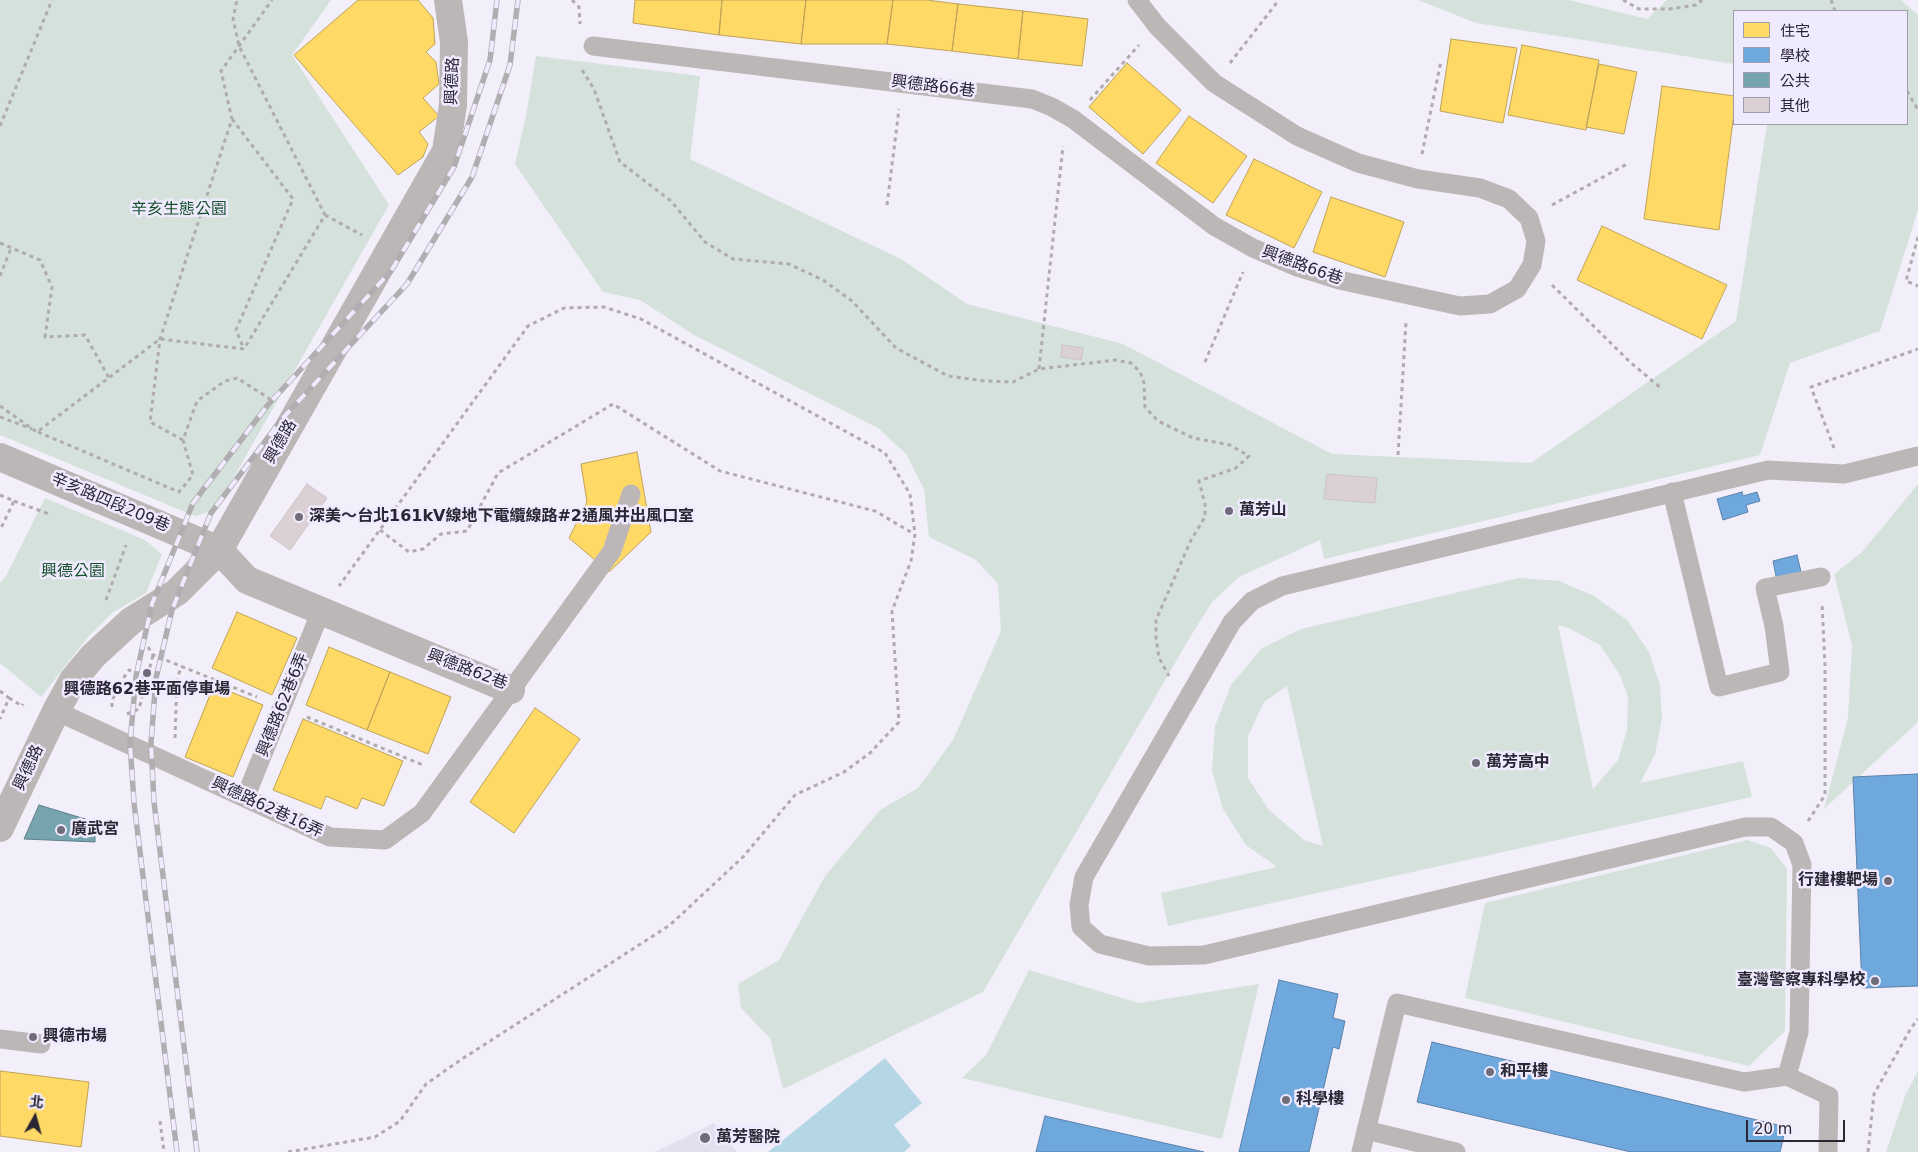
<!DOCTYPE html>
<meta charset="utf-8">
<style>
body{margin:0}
#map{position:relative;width:1918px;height:1152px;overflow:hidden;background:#f2effa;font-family:"DejaVu Sans","Noto Sans TC",sans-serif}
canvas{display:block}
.legend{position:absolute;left:1733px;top:10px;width:175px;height:115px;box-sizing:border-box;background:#f0eaff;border:1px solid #a19cad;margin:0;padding:6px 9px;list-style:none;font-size:15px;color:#2a2633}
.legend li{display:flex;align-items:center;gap:10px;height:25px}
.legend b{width:25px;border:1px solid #a19cad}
.north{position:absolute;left:10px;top:1092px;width:50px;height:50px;-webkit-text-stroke:4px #f0eaff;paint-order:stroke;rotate:7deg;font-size:14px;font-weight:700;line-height:20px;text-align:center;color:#2a2633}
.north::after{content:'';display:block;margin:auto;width:18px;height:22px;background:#2a2633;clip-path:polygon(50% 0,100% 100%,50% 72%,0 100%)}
.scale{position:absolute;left:1746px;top:1120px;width:99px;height:22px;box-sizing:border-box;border:2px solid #2a2633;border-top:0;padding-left:6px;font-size:15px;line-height:18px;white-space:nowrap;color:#2a2633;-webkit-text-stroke:4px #f0eaff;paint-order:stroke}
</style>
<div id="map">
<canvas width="1918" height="1152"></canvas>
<ul class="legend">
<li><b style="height:14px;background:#ffd966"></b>住宅</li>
<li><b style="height:14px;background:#6fa8dc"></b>學校</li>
<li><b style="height:14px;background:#76a5af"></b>公共</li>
<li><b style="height:14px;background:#dbd1d5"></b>其他</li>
</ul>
<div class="north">北</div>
<div class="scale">20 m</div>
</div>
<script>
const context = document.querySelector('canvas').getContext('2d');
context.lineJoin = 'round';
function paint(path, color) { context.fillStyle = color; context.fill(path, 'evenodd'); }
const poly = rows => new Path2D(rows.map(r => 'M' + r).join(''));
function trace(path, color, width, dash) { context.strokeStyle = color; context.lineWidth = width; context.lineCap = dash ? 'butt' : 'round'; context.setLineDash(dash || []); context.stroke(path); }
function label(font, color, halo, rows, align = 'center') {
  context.font = font + ' "DejaVu Sans","Noto Sans TC",sans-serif'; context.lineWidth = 5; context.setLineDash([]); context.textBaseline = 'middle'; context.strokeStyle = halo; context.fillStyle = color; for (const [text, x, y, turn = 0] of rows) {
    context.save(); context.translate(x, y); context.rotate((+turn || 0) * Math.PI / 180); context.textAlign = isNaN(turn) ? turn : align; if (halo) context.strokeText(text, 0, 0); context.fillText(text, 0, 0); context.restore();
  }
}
const medical = poly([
 [714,1123,737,1152,655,1152]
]);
const green = poly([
 [0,0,331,0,292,55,389,205,215,510,195,516,0,435],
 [1418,0,1569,0,1647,19,1667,0,1901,0,1918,15,1918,210,1880,331,1790,363,1760,455,1324,559,1320,540,1239,577,1213,601,1195,629,983,992,783,1089,770,1038,741,1008,738,984,779,960,825,876,880,810,918,788,953,740,1001,631,998,584,976,560,929,537,924,489,906,454,878,428,694,335,640,300,603,292,515,164,526,116,536,56,700,76,690,159,901,259,967,304,1123,344,1332,454,1531,463,1736,321,1767,124,1907,124,1907,11,1734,11,1734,64,1476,23],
 [1918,484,1918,722,1824,809,1848,718,1852,646,1834,574,1862,552],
 [45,498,145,540,162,554,146,593,112,613,88,637,41,697,0,663,0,583,6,576],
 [1519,578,1559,581,1594,596,1627,620,1649,652,1660,685,1662,718,1655,754,1640,783,1743,761,1752,797,1168,926,1161,893,1277,867,1246,845,1223,809,1212,771,1215,726,1231,685,1261,649,1301,629],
 [1558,625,1569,628,1600,645,1620,675,1628,697,1627,730,1618,760,1593,789],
 [1287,686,1323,846,1304,840,1269,810,1248,778,1248,736,1264,702],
 [1747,840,1771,848,1787,869,1785,1031,1749,1066,1465,998,1485,903],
 [1029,970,1139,1003,1259,984,1222,1139,962,1078,986,1055],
 [1918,1071,1918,1152,1886,1152,1905,1096]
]);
const water = poly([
 [885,1058,922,1103,894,1125,911,1146,904,1152,768,1152]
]);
const homes = poly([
 [358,0,418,0,433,18,435,44,426,52,436,62,439,84,423,98,439,116,419,132,428,144,423,157,398,175,294,55,358,0],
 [635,0,722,0,719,35,633,23,635,0],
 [722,0,806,0,801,44,719,35,722,0],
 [806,0,893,0,887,44,801,44,806,0],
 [893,0,927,0,958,4,952,51,887,44,893,0],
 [958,4,1023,11,1018,59,952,51,958,4],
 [1023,11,1088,19,1082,66,1018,59,1023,11],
 [1451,39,1517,48,1503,123,1440,111,1451,39],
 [1522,45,1599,60,1586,130,1508,115,1522,45],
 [1127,63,1181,110,1143,154,1089,107,1127,63],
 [1599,64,1637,72,1624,134,1586,127,1599,64],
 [1662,86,1734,96,1734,113,1719,230,1644,219,1662,86],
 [1189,116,1247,156,1213,203,1156,163,1189,116],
 [1254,159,1322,192,1294,248,1226,215,1254,159],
 [1331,197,1404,222,1385,277,1313,252,1331,197],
 [1602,226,1727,285,1702,339,1577,280,1602,226],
 [637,452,651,532,609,572,569,538,587,502,581,464,637,452],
 [237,612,297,638,272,695,212,668,237,612],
 [329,647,390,672,367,730,306,705,329,647],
 [390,672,451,697,428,754,367,730,390,672],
 [214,685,263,705,233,777,185,757,214,685],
 [535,708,580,739,514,833,470,802,535,708],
 [303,719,403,761,384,806,362,798,357,809,326,796,321,809,273,790,303,719],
 [0,1071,89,1082,81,1147,0,1136,0,1071]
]);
const schools = poly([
 [1742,492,1743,496,1757,492,1760,501,1746,505,1748,512,1723,520,1717,499,1742,492],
 [1797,555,1802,576,1777,581,1773,561,1797,555],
 [1918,774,1918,986,1862,988,1853,777,1918,774],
 [1279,980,1338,994,1333,1018,1345,1021,1339,1049,1333,1047,1309,1152,1239,1152,1279,980],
 [1432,1042,1786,1127,1780,1152,1631,1152,1417,1102,1432,1042],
 [1045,1116,1204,1152,1036,1152,1045,1116]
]);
const public = poly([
 [39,805,95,822,95,842,24,839,39,805]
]);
const building = poly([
 [1062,345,1083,348,1081,360,1061,357,1062,345],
 [1327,474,1377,478,1375,503,1324,499,1327,474],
 [307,484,327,498,290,550,270,536,307,484]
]);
const path = poly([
 [572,0,579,7,580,24],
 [1623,0,1639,9,1670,9,1696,5,1702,0],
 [1831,0,1835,11],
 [1230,63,1279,0],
 [582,70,594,89,620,162,671,201,705,242,733,259,789,264,823,280,852,301,896,348,948,376,985,381,1013,382,1039,369,1116,360,1131,363,1140,372,1144,383,1145,407,1158,421,1193,438,1230,445,1249,456,1236,468,1199,481,1205,504,1205,517,1191,540,1156,620,1156,638,1159,658,1169,676],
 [1907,91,1918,110],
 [1090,100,1139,45],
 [232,119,293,199,236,330,244,349],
 [0,126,52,0],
 [1422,154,1441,61],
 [887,205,899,109],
 [1552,205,1627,164],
 [325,215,362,235],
 [1918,237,1906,281,1918,286],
 [0,243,40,260,52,287,45,337,85,335,109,378],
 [0,276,11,248],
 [1552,285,1630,362,1662,389],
 [1205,362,1243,272],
 [1039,369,1063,146],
 [0,406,37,432,160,339,244,349,325,215,239,46,233,19,237,0],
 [0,417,32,429],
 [38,432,179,492,193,475,183,440,197,401,225,381,237,378,270,399],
 [183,440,150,422,160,339,232,119,221,71,272,0],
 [1834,448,1811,387,1918,349],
 [1398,455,1406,322],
 [0,495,14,501,0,530],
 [14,501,49,514],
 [380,530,409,552,423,549,441,534,467,531,498,473,613,404,720,471,875,511,914,534],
 [106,600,126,545],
 [148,647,153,655,257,697],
 [0,691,9,698,0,719],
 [9,698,22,706,23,704],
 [112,707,112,702,116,689,129,670,147,678],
 [127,714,139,709,153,655],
 [307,717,423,765],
 [175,738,177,678,182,666],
 [1808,821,1825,795,1825,666,1822,603],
 [160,1121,164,1152],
 [288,1152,375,1137,400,1121,426,1084,459,1061,670,925,743,857,795,795,844,772,870,753,899,722,892,611,911,561,915,534,910,494,885,453,641,319,604,307,564,308,528,326,339,586],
 [1868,1152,1874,1094,1911,1028,1918,1019]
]);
const lane = poly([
 [593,46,1032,99,1052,107,1073,119,1214,226,1253,248,1297,267,1339,280,1460,306,1490,304,1517,289,1532,265,1536,241,1529,218,1509,199,1480,188,1418,179,1358,163,1297,136,1214,83,1157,26,1137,0],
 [1672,492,1719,687,1780,672,1774,626,1765,588,1821,577],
 [56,711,330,837,385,840,422,813,612,551,631,494],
 [245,798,321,611],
 [0,1039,41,1044],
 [1787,1076,1799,1032,1802,865,1794,843,1771,827,1745,827,1204,955,1149,956,1100,944,1081,927,1079,905,1084,877,1232,622,1252,601,1282,586,1768,470,1844,474,1918,456],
 [1366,1130,1456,1152],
 [1361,1152,1397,1003,1744,1082,1787,1076,1829,1096,1828,1152]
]);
const street = poly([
 [0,457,219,550,247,580,511,690],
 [0,828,56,711,73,680,93,656,131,621,177,592,219,550,446,151,453,105,454,42,448,0]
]);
const rail = poly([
 [177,1152,134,803,130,743,136,676,152,604,193,503,267,406,391,271,454,167,490,60,497,0],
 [197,1152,154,802,151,743,156,678,172,610,211,513,282,419,407,284,472,177,510,65,518,0]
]);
const markers = [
 [1229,511,5,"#706c79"],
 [299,517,5,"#706c79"],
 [147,673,5,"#706c79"],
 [1476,763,5,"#706c79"],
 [61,830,5,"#706c79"],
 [1888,881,5,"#706c79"],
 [1875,981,5,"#706c79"],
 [33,1037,5,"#706c79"],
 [1490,1072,5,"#706c79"],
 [1286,1100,5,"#706c79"],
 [705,1138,6,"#706c79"]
];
const streetNames = [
 ["興德路",453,81,-88],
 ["興德路66巷",933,87,7],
 ["興德路66巷",1302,266,20],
 ["興德路",281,442,-60],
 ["辛亥路四段209巷",110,503,23],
 ["興德路62巷",467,670,21],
 ["興德路62巷6弄",283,705,-68],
 ["興德路",29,768,-65],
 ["興德路62巷16弄",267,808,25]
];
const parkNames = [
 ["辛亥生態公園",179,210],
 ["興德公園",73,572]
];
const poiNames = [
 ["萬芳山",1239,511],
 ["深美～台北161kV線地下電纜線路#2通風井出風口室",309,517],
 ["興德路62巷平面停車場",147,690,"center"],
 ["萬芳高中",1486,763],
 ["廣武宮",71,830],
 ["行建樓靶場",1878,881,"right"],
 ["臺灣警察專科學校",1865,981,"right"],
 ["興德市場",43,1037],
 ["和平樓",1500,1072],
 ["科學樓",1296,1100],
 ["萬芳醫院",716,1138]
];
paint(medical, '#e3dfef');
paint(green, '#d4e2db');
paint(water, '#b5d7e5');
paint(homes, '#ffd966');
trace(homes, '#bfa357', 1);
paint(schools, '#6fa8dc');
trace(schools, '#5a81a9', 1);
paint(public, '#76a5af');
trace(public, '#5f7f8a', 1);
paint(building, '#dbd1d5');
trace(building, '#ccc3c6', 1);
trace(path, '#afabae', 3, [4, 4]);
trace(lane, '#bcb7b6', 19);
trace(street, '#bcb7b6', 28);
trace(rail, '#b1aeb2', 5.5);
trace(rail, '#f0eaff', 4, [11]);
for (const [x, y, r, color] of markers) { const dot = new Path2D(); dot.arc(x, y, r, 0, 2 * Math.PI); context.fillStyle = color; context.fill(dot); trace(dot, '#f0eaff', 2); }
label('16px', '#2a2633', '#f0eaff', streetNames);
label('16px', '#16502b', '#f0eaff', parkNames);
label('bold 16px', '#2a2633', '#f0eaff', poiNames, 'left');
</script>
